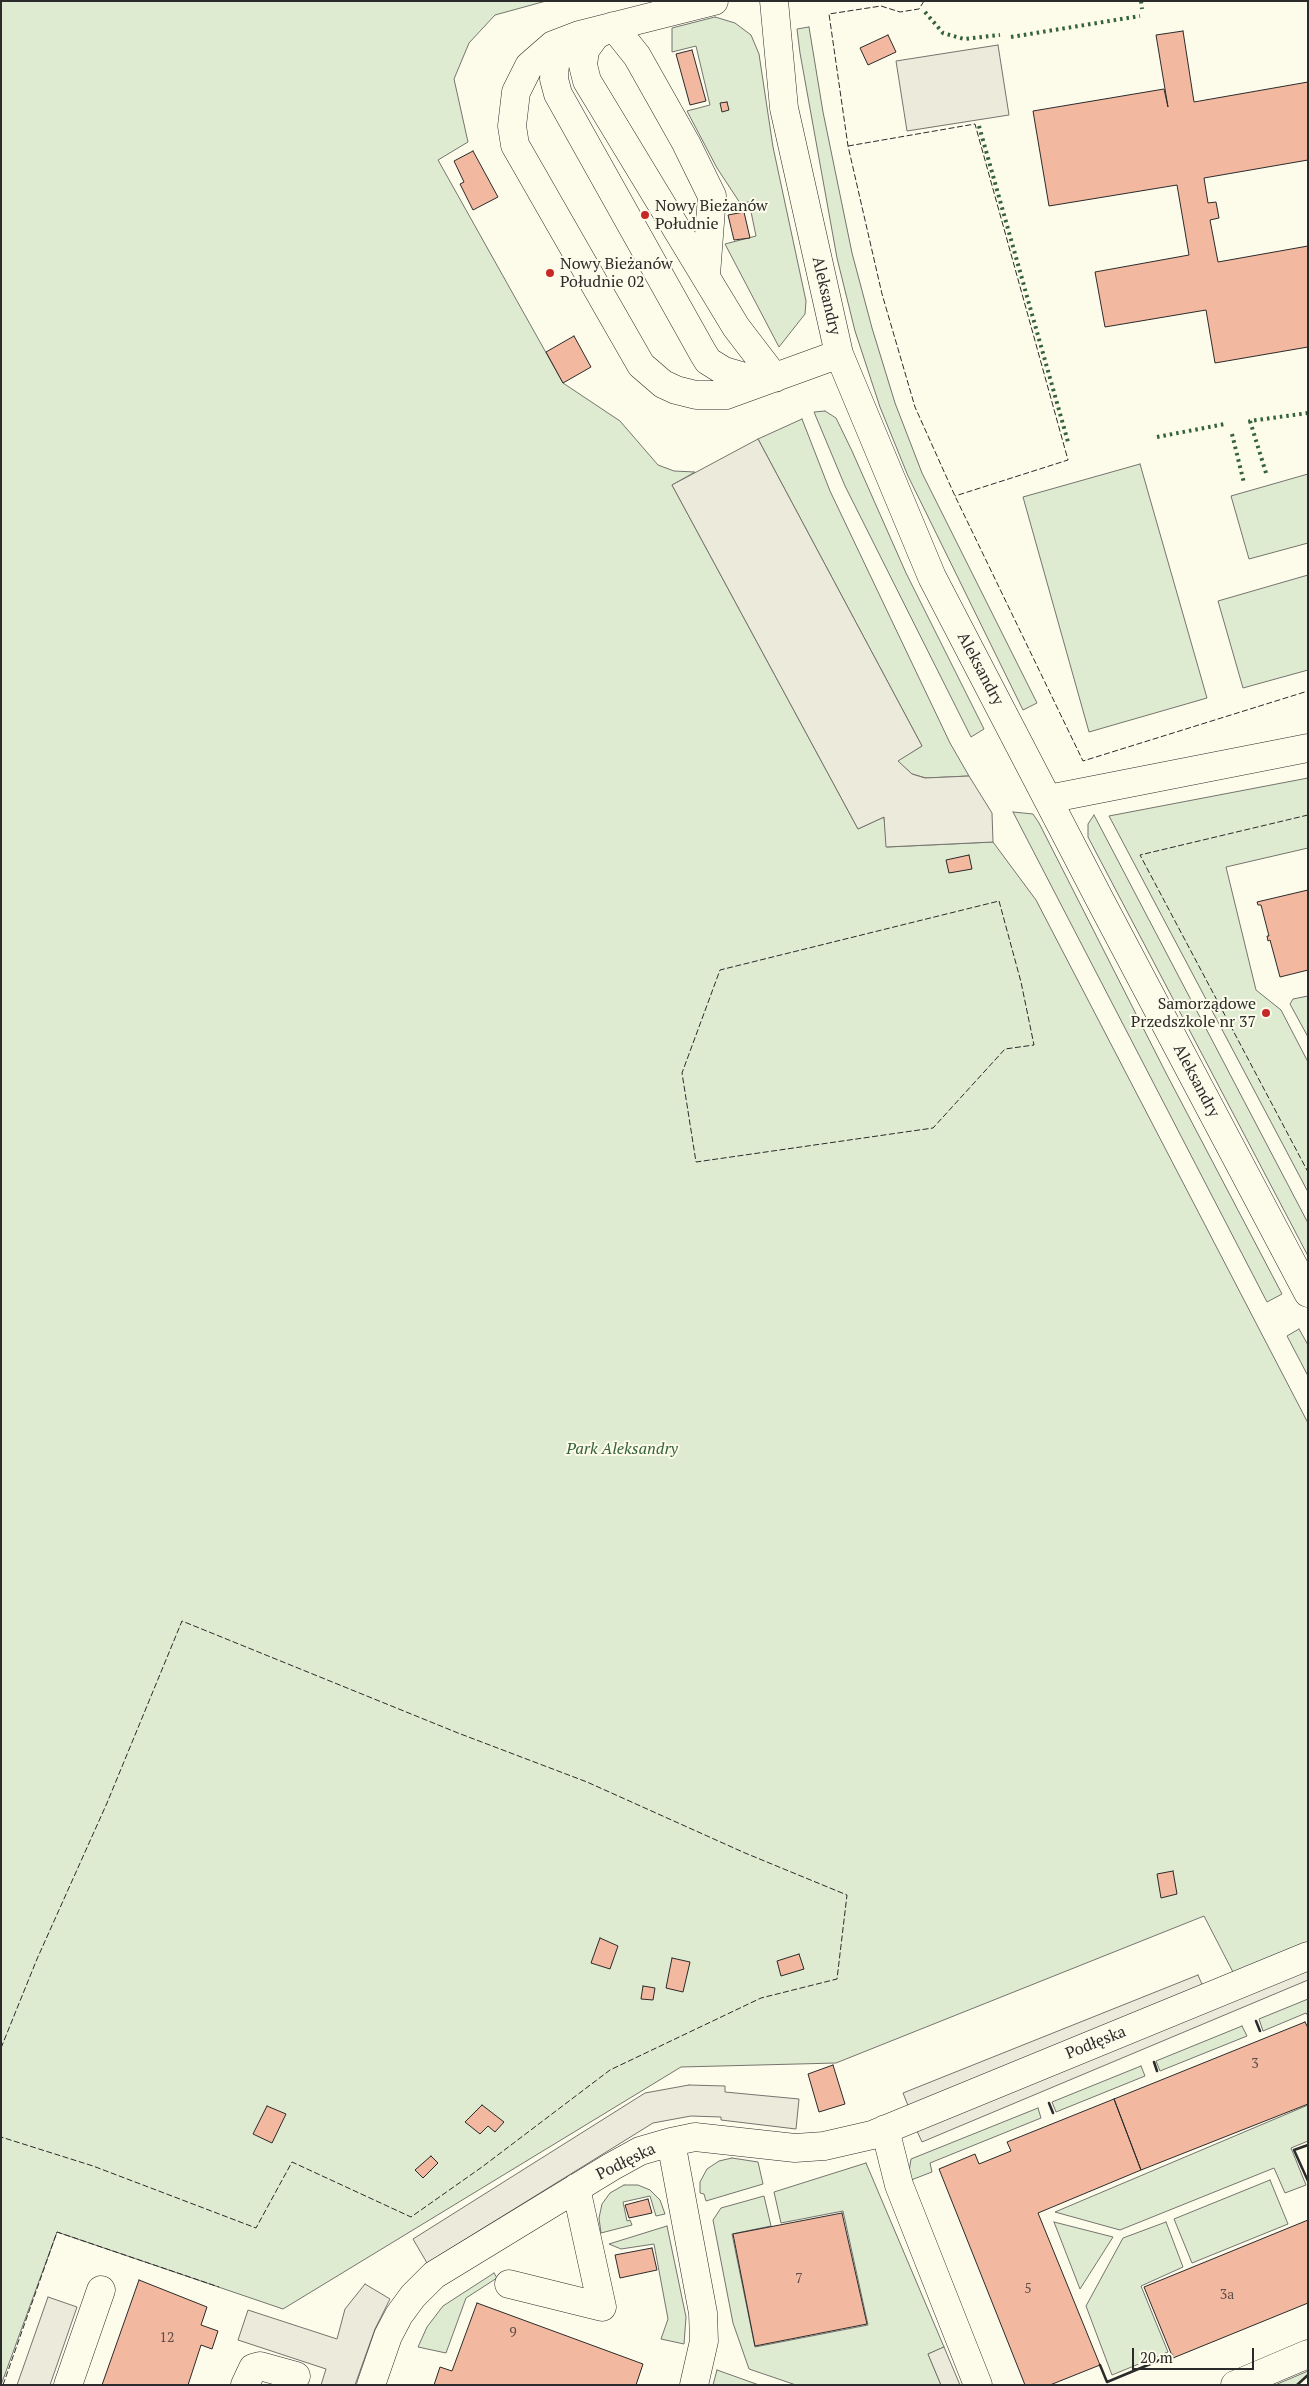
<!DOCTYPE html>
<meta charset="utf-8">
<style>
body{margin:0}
#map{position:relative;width:1309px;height:2386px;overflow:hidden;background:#fdfbea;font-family:"PT Serif",serif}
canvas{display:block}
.frame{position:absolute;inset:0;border:2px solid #2b2b2b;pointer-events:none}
.scale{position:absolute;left:1132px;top:2348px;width:122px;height:22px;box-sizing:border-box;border:2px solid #2b2b2b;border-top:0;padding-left:6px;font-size:15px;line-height:18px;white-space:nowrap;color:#2b2b2b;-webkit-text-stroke:4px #fdfbea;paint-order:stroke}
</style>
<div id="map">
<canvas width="1309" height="2386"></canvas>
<div class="frame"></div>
<div class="scale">20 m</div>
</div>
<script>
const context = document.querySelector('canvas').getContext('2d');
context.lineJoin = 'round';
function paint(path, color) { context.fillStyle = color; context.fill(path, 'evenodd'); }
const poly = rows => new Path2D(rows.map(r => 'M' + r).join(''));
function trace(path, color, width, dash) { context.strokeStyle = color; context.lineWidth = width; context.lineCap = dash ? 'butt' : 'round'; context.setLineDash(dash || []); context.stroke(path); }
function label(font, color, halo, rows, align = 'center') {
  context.font = font + ' "PT Serif",serif'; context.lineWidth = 4; context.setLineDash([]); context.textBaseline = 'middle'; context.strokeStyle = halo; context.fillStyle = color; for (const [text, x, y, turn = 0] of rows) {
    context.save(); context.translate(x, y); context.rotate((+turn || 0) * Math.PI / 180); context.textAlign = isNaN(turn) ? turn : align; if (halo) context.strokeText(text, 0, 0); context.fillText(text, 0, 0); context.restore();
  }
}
const green = poly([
 [1,1,546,1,495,15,469,43,454,79,468,142,438,160,563,383,620,421,658,465,674,471,695,472,672,485,858,829,884,817,887,847,993,842,1036,900,1308,1423,1308,1943,1235,1976,1204,1916,836,2063,681,2067,283,2309,57,2232,1,2385,1,1],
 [715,17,735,23,751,35,759,54,773,147,806,301,805,314,779,347,725,244,756,236,749,202,740,203,717,168,687,111,710,105,696,46,672,52,672,28,715,17],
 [809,27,823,112,852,253,872,328,895,403,922,473,1037,703,1023,710,908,476,880,407,855,331,837,258,800,53,797,29,809,27],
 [825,411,836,418,852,451,906,573,984,729,971,737,845,486,814,412,825,411],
 [802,419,830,491,950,743,969,776,926,778,912,774,897,761,922,746,758,439,802,419],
 [1140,464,1207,698,1089,732,1023,497,1140,464],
 [1308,474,1308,543,1249,559,1231,496,1308,474],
 [1308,575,1308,670,1243,688,1218,601,1308,575],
 [1308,778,1308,848,1226,867,1256,990,1281,1010,1308,1062,1308,1192,1109,816,1308,778],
 [1013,812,1033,814,1039,823,1167,1075,1282,1294,1267,1302,1013,812],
 [1094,815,1308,1223,1308,1256,1088,837,1088,824,1094,815],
 [1308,996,1308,1037,1290,1004,1293,999,1308,996],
 [1299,1329,1308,1345,1308,1376,1287,1336,1299,1329],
 [1308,1999,1308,2016,1306,2013,1263,2031,1259,2019,1308,1999],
 [1242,2026,1247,2036,1160,2071,1156,2061,1242,2026],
 [1141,2066,1145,2076,1056,2112,1052,2102,1141,2066],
 [1308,2105,1308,2141,1291,2148,1306,2185,1285,2193,1274,2168,1120,2230,1055,2212,1308,2105],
 [1038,2108,1041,2118,930,2163,932,2172,911,2180,909,2172,911,2159,1038,2108],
 [732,2158,758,2162,763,2184,706,2201,704,2194,700,2193,700,2182,707,2169,719,2161,732,2158],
 [866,2163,944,2347,928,2354,941,2385,796,2385,749,2369,733,2323,713,2220,721,2208,764,2196,771,2226,732,2234,755,2347,868,2325,843,2211,781,2223,774,2192,866,2163],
 [1270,2180,1288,2224,1192,2263,1174,2219,1270,2180],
 [624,2185,638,2185,650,2190,660,2200,665,2214,656,2216,650,2196,623,2202,627,2221,630,2220,632,2225,601,2233,599,2218,602,2204,610,2193,624,2185],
 [1054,2222,1113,2237,1080,2289,1054,2222],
 [1166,2222,1183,2267,1141,2286,1168,2352,1112,2375,1086,2306,1123,2238,1166,2222],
 [667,2226,686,2317,684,2344,661,2339,668,2319,654,2244,621,2249,609,2244,667,2226],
 [494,2273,497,2278,466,2298,446,2353,418,2347,427,2327,443,2306,494,2273],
 [717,2370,759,2385,713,2385,717,2370],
 [1308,2371,1308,2375,1297,2385,1275,2385,1308,2371]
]);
const parking = poly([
 [998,45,1009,115,907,131,896,61,998,45],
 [758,439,922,746,898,761,912,774,925,778,969,776,992,813,993,842,886,847,884,817,858,829,672,485,758,439],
 [1308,1968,1308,1980,922,2142,917,2131,1308,1968],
 [1198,1975,1204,1989,909,2108,903,2093,1198,1975],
 [689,2085,725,2086,725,2092,799,2099,796,2129,721,2120,721,2117,691,2116,653,2123,427,2263,413,2239,645,2093,689,2085],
 [365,2284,390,2299,375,2329,355,2385,321,2385,326,2369,238,2340,248,2310,337,2339,345,2309,365,2284],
 [48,2297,77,2307,50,2385,17,2385,48,2297],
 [944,2347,960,2385,941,2385,928,2354,944,2347]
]);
const building = poly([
 [1183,31,1194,102,1308,82,1308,160,1204,178,1208,203,1216,202,1219,218,1210,220,1218,262,1308,246,1308,347,1215,363,1206,310,1105,327,1095,272,1189,255,1177,185,1049,206,1033,111,1164,89,1168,107,1156,35,1183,31],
 [888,35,896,52,868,65,860,48,888,35],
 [692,50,706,101,690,105,676,54,692,50],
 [727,102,729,110,722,112,720,103,727,102],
 [473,151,498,197,473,210,460,184,464,182,454,161,473,151],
 [744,212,750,238,734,240,728,215,744,212],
 [574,336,591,367,563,383,546,352,574,336],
 [969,855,972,869,949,873,946,860,969,855],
 [1308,890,1308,970,1280,977,1270,940,1268,941,1267,936,1269,936,1261,905,1258,905,1257,902,1308,890],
 [1173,1871,1177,1894,1161,1898,1157,1874,1173,1871],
 [600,1938,618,1946,610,1969,591,1963,600,1938],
 [799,1954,804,1969,781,1976,777,1961,799,1954],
 [672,1958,690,1962,683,1992,666,1988,672,1958],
 [643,1986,655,1988,653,2000,641,1999,643,1986],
 [1305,2022,1308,2028,1308,2104,1141,2170,1114,2099,1305,2022],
 [833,2065,845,2104,819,2112,808,2074,833,2065],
 [1114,2099,1141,2170,1038,2213,1100,2365,1050,2385,1025,2385,939,2169,975,2154,979,2164,1011,2151,1007,2142,1114,2099],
 [482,2105,504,2122,495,2132,488,2126,480,2134,465,2122,482,2105],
 [267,2106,286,2114,272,2143,253,2134,267,2106],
 [431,2156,438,2163,423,2178,415,2170,431,2156],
 [648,2199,652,2213,629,2218,625,2205,648,2199],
 [842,2213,867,2324,755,2346,733,2234,842,2213],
 [1308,2220,1308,2303,1173,2358,1144,2287,1308,2220],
 [652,2248,657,2270,620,2278,615,2255,652,2248],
 [139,2280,207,2307,201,2325,218,2331,212,2349,201,2345,188,2385,102,2385,139,2280],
 [477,2303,643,2364,636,2385,434,2385,440,2367,452,2371,477,2303]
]);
const minor = poly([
 [714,1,579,35,553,45,529,66,516,92,512,126,515,145,641,365,663,384,676,390,696,395,726,395,839,354],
 [774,1,784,108,839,354,932,577,1100,900,1308,1293],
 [613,26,637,56,686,143,712,196,706,275],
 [605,30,595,36,585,50,583,65,587,81,736,327,775,378],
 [574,39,563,49,555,64,554,79,558,94,703,353,708,361,724,371,751,379,767,379],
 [1048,799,1308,748],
 [885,2129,899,2185,978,2385],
 [671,2142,703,2313,704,2341,694,2385],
 [509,2284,602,2307,576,2188],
 [68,2385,101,2290],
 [245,2385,253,2368,260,2366,296,2376],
 [371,2385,388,2336,399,2315,413,2296,434,2275,611,2167,640,2151,671,2142,695,2137,795,2148,824,2146,872,2135,1308,1956],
 [1235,2385,1308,2354]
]);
const hedge = poly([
 [1141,1,1142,9],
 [925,12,943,33,964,39,1000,35],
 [1011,37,1140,16],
 [979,126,1068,442],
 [1232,434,1244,483],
 [1157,437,1225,424],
 [1266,473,1250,421,1308,413]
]);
const fence = poly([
 [924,1,919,9,900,12,881,6,829,14,848,146,882,294,915,407,955,496,1083,761,1308,691],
 [848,146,975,124,1068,460,955,496],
 [1308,815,1140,855,1308,1172],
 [999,901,1021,982,1034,1045,1005,1049,933,1128,696,1162,682,1073,720,970,999,901],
 [1,2048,37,1959,107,1803,182,1621,458,1733,587,1782,745,1853,847,1895,837,1979,761,1998,610,2070,482,2167,411,2217,292,2162,256,2228,93,2166,1,2137],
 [3,2385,57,2232,219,2287]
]);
const wall = poly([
 [1256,2021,1260,2031],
 [1154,2062,1157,2071],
 [1049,2103,1053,2113],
 [1308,2145,1294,2150,1308,2181],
 [1100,2365,1107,2382,1172,2355],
 [1297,2385,1308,2375]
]);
const markers = [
 [645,215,5,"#c62828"],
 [550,273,5,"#c62828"],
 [1266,1013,5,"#c62828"]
];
const numberNames = [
 ["3",1255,2064],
 ["7",799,2279],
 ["5",1028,2289],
 ["3a",1227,2295],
 ["9",513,2333],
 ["12",167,2338]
];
const poiNames = [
 ["Nowy Bieżanów",655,206],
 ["Południe",655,224],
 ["Nowy Bieżanów",560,264],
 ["Południe 02",560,282],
 ["Samorządowe",1256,1004,"right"],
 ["Przedszkole nr 37",1256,1022,"right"]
];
const streetNames = [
 ["Aleksandry",826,296,77],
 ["Aleksandry",980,669,62],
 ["Aleksandry",1196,1081,62],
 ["Podłęska",1096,2043,-22],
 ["Podłęska",626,2162,-26]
];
const parkNames = [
 ["Park Aleksandry",622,1449]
];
paint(green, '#deebd1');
trace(green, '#74746e', 1);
paint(parking, '#eceadb');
trace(parking, '#74746e', 1);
paint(building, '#f2b8a0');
trace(building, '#2b2b2b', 1);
trace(minor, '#2b2b2b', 29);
trace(minor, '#fdfbea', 28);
trace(hedge, '#34623c', 4, [2.5, 4]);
trace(fence, '#2b2b2b', 1, [6, 2.5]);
trace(wall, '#2b2b2b', 2.5);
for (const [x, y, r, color] of markers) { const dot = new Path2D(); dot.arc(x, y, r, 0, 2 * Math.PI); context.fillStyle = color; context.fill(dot); trace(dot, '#fdfbea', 2); }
label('14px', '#5d4e48', null, numberNames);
label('16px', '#2b2b2b', '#fdfbea', poiNames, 'left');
label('16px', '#2b2b2b', '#fdfbea', streetNames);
label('italic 16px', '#34623c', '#fdfbea', parkNames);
</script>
